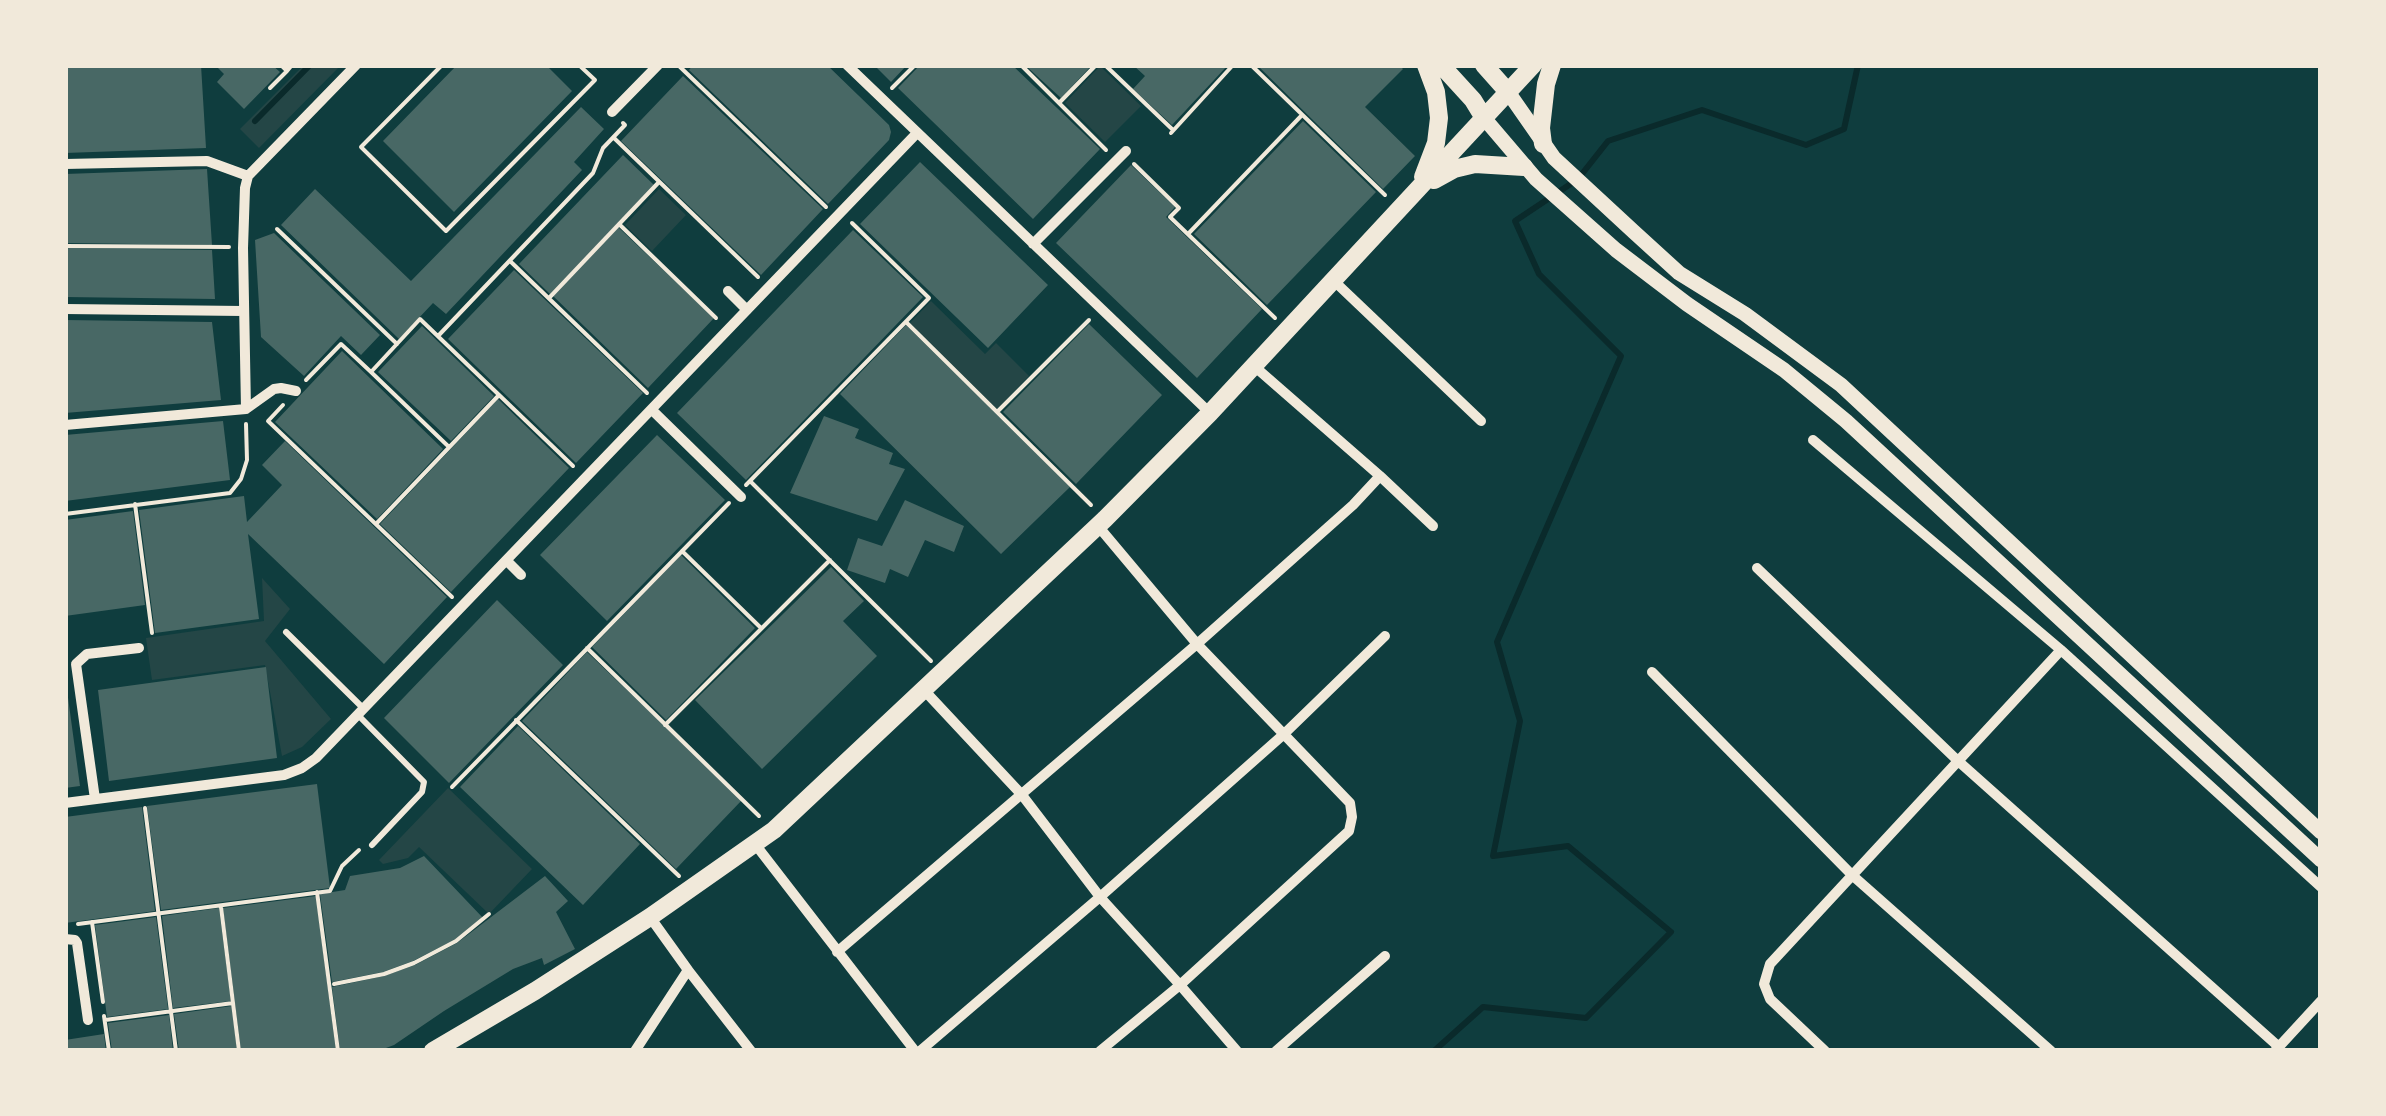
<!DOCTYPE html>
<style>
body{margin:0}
#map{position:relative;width:2386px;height:1116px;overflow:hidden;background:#0f3d3e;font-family:"DM Sans",sans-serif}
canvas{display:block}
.frame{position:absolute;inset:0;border:68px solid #f1e9da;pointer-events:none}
</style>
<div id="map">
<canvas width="2386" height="1116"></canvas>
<div class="frame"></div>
</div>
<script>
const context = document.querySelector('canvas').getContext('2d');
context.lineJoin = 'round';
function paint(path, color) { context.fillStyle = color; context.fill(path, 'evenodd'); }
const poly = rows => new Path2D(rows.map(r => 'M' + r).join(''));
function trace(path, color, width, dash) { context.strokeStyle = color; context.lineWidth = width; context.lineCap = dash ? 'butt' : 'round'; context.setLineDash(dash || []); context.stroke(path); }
const green = poly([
 [304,65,341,65,259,148,240,129],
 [1100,66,1141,106,1105,142,1065,103],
 [659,189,686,215,652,251,625,225],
 [931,301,985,354,996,343,1029,376,997,409,910,323],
 [262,578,290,609,265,641,331,719,302,747,282,756,265,665,152,680,146,638,264,621],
 [448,788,532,869,489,914,419,847,408,858,383,864,379,860]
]);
const stream = poly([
 [255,121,310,65],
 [1434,1051,1483,1007,1586,1018,1671,932,1568,846,1493,856,1520,721,1497,642,1621,356,1539,274,1515,221,1578,179,1608,141,1702,110,1806,145,1844,129,1858,65]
]);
const building = poly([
 [65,65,201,65,206,148,65,153],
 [215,65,272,65,280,72,244,109,217,82,224,74],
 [457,65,546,65,572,91,454,212,383,141],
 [693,65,827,65,889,125,891,132,889,140,828,204,689,70],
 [874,65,907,65,891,82],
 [920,65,1012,65,1100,149,1033,219,898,88],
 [1025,65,1092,65,1061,98],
 [1133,65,1228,65,1172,125,1133,89,1145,76],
 [1257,65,1399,65,1403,69,1365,107,1415,156,1383,189],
 [683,76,823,209,761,275,621,141],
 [581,107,604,129,574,162,582,170,446,314,433,303,399,339,281,225,315,189,411,281],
 [1303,121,1376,192,1267,305,1194,234],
 [623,155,654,185,550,294,519,264],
 [920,162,1048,285,988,348,860,224],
 [1131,165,1175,207,1166,217,1262,309,1197,378,1056,243],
 [207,169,212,245,65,243,65,174],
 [618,227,714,318,648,388,553,296],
 [853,230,923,297,746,480,677,413],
 [274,233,380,335,361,355,341,336,304,376,261,337,255,240],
 [65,248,212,250,215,299,65,297],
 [514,270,643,393,576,463,448,339],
 [65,320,212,322,221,400,65,413],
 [1089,324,1162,395,1076,484,1003,412],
 [906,325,1070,487,1001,554,840,394],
 [422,326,494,396,451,441,378,372],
 [342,351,443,449,377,519,275,422],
 [498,399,569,468,451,592,380,524],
 [824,416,859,429,855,438,893,453,889,464,905,469,877,521,790,493],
 [223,421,230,480,65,501,65,435],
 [657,435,725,500,607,621,540,555],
 [285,441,447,597,384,664,248,534,259,619,155,633,139,510,244,496,247,522,282,485,262,465],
 [905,500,964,526,954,552,925,540,908,577,890,569,885,583,847,570,858,538,882,546],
 [133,511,145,605,65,616,65,520],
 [681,555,755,628,666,720,592,647],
 [831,567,864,601,843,621,877,656,762,769,695,700],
 [497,600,563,665,449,783,384,718],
 [587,652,742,800,676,869,522,721],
 [266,667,277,758,109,781,98,690],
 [65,690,67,690,80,786,65,788],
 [518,726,640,844,583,905,460,787],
 [317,784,330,888,161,910,147,806],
 [142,807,155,911,65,923,65,817],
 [424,856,484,919,456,939,413,961,383,972,332,982,320,894,345,890,350,876,400,868],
 [545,876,568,901,556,912,575,949,544,965,542,958,513,969,444,1011,394,1045,378,1051,340,1051,332,987,384,976,415,965,457,943],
 [316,896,336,1051,241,1051,223,908],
 [219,908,231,1001,173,1008,162,916],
 [156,917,168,1009,107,1017,95,925],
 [232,1006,237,1051,179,1051,174,1014],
 [169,1015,173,1051,112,1051,108,1023],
 [104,1034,106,1051,65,1051,65,1040]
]);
const path = poly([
 [281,65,287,71,292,65],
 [442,65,361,147,446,231,595,80,579,65],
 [678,65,826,207],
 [1021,65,1106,150],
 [1105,65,1173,130],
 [1251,65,1385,195],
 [270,88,287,71],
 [892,88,915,65],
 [1059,103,1096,65],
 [1171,133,1233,65],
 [614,138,758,277],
 [1134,164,1179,208,1170,217,1275,318],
 [619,224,716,318],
 [277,229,397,344],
 [1188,234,1302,115],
 [65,246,229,247],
 [510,261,647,393],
 [549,298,659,182],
 [906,322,1091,505],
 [439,335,593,173,603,148,625,125,623,123],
 [371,372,449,447],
 [306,380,341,344,371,372,420,319,573,466],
 [283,405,268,421,452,597],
 [997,412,1089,320],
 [750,481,931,661],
 [746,485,929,298,852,223],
 [135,504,152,633],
 [65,514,230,493,241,479,247,460,246,424],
 [376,524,499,395],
 [682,551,761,628],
 [587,648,759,816],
 [516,720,679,876],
 [665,725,830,560],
 [452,787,729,503],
 [145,808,176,1051],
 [317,892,338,1051],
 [221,907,239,1051],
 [92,922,103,1002],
 [78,924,330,891,342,866,359,850],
 [334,984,384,974,414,963,456,941,489,914],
 [104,1016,109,1051],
 [105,1020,233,1003]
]);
const service = poly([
 [286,632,364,709],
 [359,716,424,782,422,792,372,845]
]);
const minor = poly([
 [847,65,1210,413],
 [612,112,658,65],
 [65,164,207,161,248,176],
 [1033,244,1126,151],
 [1333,280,1481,421],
 [728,291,747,310],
 [65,309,243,311],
 [1254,366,1380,476,1433,526],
 [246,409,243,248,245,188,248,176,356,65],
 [652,410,741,497],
 [65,425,246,409,274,389,281,388,296,391],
 [1813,440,2061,650,2321,887],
 [1098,526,1197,644,1350,803,1352,817,1349,831,1180,985,1100,1051],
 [507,561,521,575],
 [1757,568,1957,760,2279,1047],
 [1652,672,1852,875,2051,1051],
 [923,689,1022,795,1100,897,1180,985,1237,1051],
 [95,799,76,664,87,654,139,648],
 [65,803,284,775,302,768,316,758,917,133],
 [755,844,915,1051],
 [650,917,688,970,751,1051],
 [65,939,75,940,77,943,88,1020],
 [837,952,1197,644,1353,505,1380,476],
 [635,1051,688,970],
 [920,1051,1100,897,1284,734,1385,636],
 [1276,1051,1385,956],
 [1825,1051,1770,999,1764,984,1770,964,2061,650],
 [2275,1051,2321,1001]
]);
const tertiary = poly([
 [1508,92,1554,158,1634,232,1679,273,1745,314,1841,385,2321,832],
 [1484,118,1536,179,1616,250,1687,304,1784,370,1846,421,2321,860]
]);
const secondary = poly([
 [1441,65,1473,100,1484,118],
 [1484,65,1508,92],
 [1543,144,1541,128,1546,84,1552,65],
 [1423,177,1436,143,1439,118,1436,92,1426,65],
 [1434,180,1454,169,1475,164,1524,167],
 [433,1051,535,991,650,917,774,830,1105,519,1210,413,1533,65]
]);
paint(green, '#244646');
trace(stream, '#0a2a2b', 6);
paint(building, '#486865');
trace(path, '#f1e9da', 4);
trace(service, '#f1e9da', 6);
trace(minor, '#f1e9da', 10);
trace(tertiary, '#f1e9da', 15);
trace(secondary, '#f1e9da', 18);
</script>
